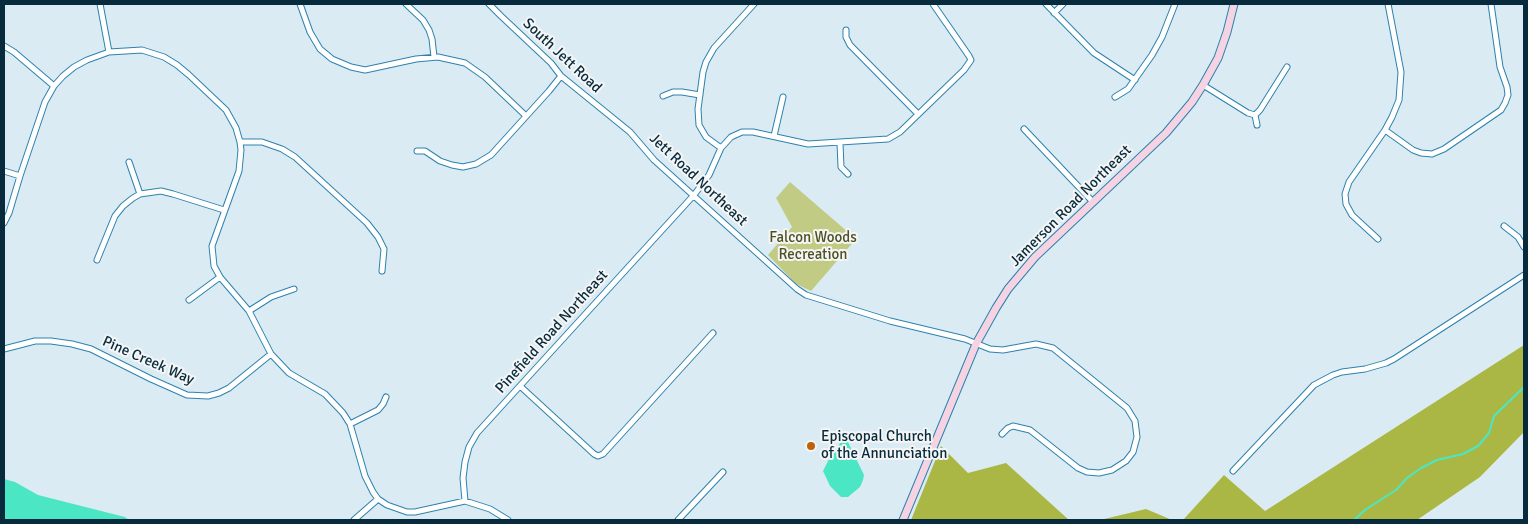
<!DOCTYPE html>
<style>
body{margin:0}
#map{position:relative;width:1528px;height:524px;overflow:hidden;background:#dbebf4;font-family:Signika,sans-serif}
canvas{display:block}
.frame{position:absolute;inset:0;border:5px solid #072b3d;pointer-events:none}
</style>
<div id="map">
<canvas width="1528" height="524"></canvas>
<div class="frame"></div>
</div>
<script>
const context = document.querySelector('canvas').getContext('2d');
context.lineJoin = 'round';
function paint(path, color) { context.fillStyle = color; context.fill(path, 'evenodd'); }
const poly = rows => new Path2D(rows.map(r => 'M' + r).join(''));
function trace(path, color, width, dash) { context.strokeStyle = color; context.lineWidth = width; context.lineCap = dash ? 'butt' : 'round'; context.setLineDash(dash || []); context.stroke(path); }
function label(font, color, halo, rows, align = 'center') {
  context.font = font + ' Signika,sans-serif'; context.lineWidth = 4; context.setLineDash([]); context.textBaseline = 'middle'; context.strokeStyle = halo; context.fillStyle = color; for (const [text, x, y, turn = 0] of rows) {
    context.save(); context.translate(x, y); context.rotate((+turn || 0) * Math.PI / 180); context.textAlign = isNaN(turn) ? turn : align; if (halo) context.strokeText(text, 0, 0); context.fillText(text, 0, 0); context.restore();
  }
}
const green = poly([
 [790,182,856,239,811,291,796,284,768,255,792,227,776,198]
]);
const forest = poly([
 [1524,345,1524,432,1480,477,1417,520,1183,520,1224,475,1265,511],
 [941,446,968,473,1006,463,1069,520,911,520],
 [1146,509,1172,520,1100,520]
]);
const water = poly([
 [845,439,847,440,864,475,863,480,860,487,848,497,841,497,830,486,823,471,830,457,841,442],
 [4,479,15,482,38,495,109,513,125,517,129,520,4,520]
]);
const stream = poly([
 [1354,520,1365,510,1396,490,1407,478,1421,468,1437,460,1463,454,1478,446,1489,433,1494,416,1524,387]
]);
const street = poly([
 [100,4,109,52],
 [300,4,310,32,320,49,332,59,351,67,365,70,416,59,438,57,465,63,485,77,526,116],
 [406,4,423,20,429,30,432,39,434,57],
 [489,4,501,16,551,63,561,76,630,132,654,160,797,289,806,295,819,299,890,321,965,339,990,349,1003,350,1036,344,1053,348,1127,408,1135,421,1137,437,1133,452,1126,461,1112,470,1099,473,1087,472,1078,468,1030,430,1013,426,1008,428,1002,434],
 [1046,4,1094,53,1135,80],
 [1054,13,1063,4],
 [846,30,846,37,850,45,918,114],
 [4,46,14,52,54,86],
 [1203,85,1248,113,1255,115,1260,110,1287,67],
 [663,96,673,92,682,92,700,95],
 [1115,97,1128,89,1152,55,1162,37,1175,4],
 [1255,115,1257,125],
 [1024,129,1093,202],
 [1385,130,1413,150,1421,153,1432,154,1444,149,1501,110,1505,103,1508,95,1507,87,1500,67,1491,4],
 [774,136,783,97],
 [240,142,262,142,282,149,295,157,367,223,378,237,384,249,382,271],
 [840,143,841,167,848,174],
 [721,148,706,137,699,125,698,109,703,72,706,62,714,48,754,4],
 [417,151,425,151,440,161,452,165,463,167,476,164,491,155,549,91,561,76],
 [129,162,140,194],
 [4,171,20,176],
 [4,223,9,213,20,176,45,102,54,86,63,76,74,67,87,60,109,52,142,50,164,57,177,65,189,75,226,110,236,128,240,142,241,150,239,171,212,246,214,266,220,277,249,311,271,354,289,373,325,394,343,413,350,424,365,476,373,492,378,499,387,505,407,512,415,512,465,501,490,509,508,520],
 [1504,226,1518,237,1524,247],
 [1378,239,1352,215,1346,204,1345,194,1349,182,1385,130,1392,117,1399,100,1401,72,1388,4],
 [97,260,115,216,123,206,133,198,140,194,161,191,173,194,224,210],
 [189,300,220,277],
 [249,311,271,297,294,289],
 [4,349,35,341,51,341,72,344,91,349,151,379,187,395,208,396,219,393,229,388,271,354],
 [520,386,594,454,598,456,603,454,713,333],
 [350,424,378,410,383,404,386,397],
 [1233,471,1314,385,1333,375,1342,372,1365,369,1386,363,1394,359,1524,275],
 [465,501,463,478,465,462,469,447,477,433,694,195,709,175,721,148,731,137,742,132,753,132,808,144,888,139,900,132,964,70,971,60,969,56,933,4],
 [354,520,378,499],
 [678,520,723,472]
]);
const secondary = poly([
 [903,520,976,344,996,308,1008,289,1035,257,1166,133,1192,102,1203,85,1218,58,1227,32,1234,4]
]);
const markers = [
 [811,446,5,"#bd620a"]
];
const streetNames = [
 ["South Jett Road",562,56,43],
 ["Jett Road Northeast",698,180,43],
 ["Jamerson Road Northeast",1071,206,-45],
 ["Pinefield Road Northeast",552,332,-48],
 ["Pine Creek Way",148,361,24]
];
const parkNames = [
 ["Falcon Woods",813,238],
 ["Recreation",813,255]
];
const poiNames = [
 ["Episcopal Church",821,437],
 ["of the Annunciation",821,454]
];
paint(green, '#c2cb84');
paint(forest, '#abb744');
paint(water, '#4be7c4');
trace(stream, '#4be7c4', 2);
trace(street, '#2d82ad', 7);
trace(secondary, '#2d82ad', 9);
trace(street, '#fff', 5);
trace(secondary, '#f6d3e2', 7);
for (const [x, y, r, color] of markers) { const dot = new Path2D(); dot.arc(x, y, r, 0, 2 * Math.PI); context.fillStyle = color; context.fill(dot); trace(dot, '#f5f5f5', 2); }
label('15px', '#072b3d', '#f5f5f5', streetNames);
label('15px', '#4c5224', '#f5f5f5', parkNames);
label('15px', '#072b3d', '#f5f5f5', poiNames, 'left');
</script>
